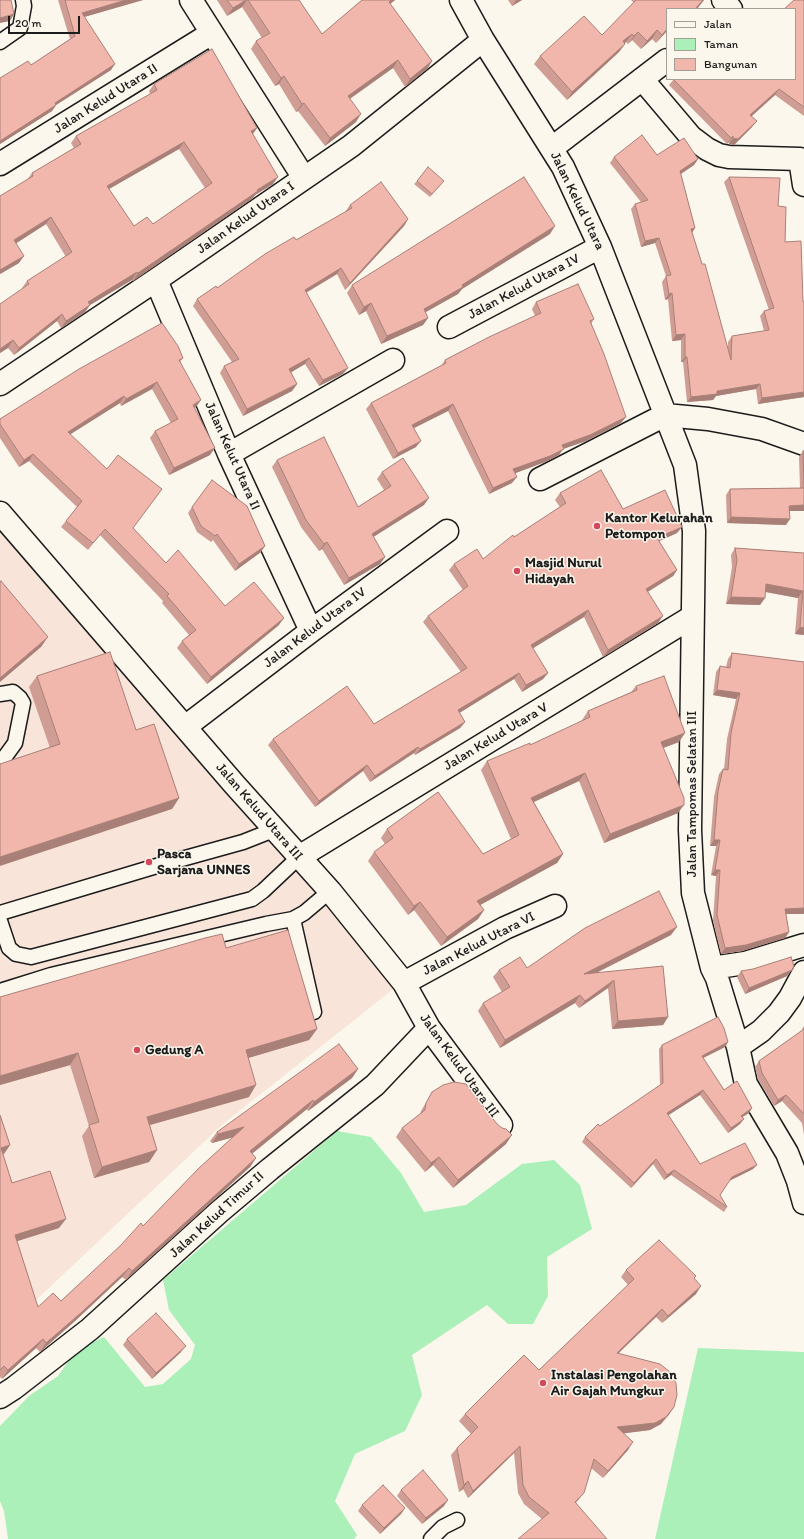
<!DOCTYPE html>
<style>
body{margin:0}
#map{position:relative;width:804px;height:1539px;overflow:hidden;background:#fbf7ec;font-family:Itim,sans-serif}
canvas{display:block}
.legend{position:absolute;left:666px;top:8px;width:130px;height:72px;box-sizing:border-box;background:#fbf7ec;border:1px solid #a29f99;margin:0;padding:5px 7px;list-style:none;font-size:12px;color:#1c1c1c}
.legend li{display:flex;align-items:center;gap:8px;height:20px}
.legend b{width:20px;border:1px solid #a29f99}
.scale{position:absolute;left:8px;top:16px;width:72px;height:18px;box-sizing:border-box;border:2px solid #1c1c1c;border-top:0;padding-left:5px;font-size:12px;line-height:14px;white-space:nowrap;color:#1c1c1c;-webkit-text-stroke:3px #fbf7ec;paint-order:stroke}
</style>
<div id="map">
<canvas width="804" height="1539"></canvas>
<ul class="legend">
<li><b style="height:5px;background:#fbf7ec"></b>Jalan</li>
<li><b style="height:11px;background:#abefb9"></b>Taman</li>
<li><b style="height:11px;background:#f2b7ac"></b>Bangunan</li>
</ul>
<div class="scale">20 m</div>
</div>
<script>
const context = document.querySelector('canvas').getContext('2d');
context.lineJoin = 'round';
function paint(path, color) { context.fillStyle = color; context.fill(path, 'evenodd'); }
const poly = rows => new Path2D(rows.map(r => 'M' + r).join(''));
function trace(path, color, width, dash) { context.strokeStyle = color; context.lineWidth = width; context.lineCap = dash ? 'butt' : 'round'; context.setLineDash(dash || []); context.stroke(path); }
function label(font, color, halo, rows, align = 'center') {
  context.font = font + ' Itim,sans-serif'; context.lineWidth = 3; context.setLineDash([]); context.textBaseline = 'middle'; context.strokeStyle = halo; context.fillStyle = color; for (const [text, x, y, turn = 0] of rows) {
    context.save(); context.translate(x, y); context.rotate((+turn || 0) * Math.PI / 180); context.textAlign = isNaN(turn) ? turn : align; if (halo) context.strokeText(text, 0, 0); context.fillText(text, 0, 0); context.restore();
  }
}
const built = poly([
 [0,526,406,979,223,1124,0,1334]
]);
const green = poly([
 [337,1131,371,1137,401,1173,424,1212,466,1205,522,1164,554,1160,580,1185,592,1229,547,1257,548,1296,533,1324,508,1324,487,1305,412,1355,422,1395,405,1431,355,1454,335,1501,357,1535,354,1539,8,1539,4,1511,0,1501,0,1426,29,1396,58,1376,77,1349,104,1337,145,1387,163,1384,191,1359,195,1345,169,1310,163,1280],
 [698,1348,804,1352,804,1539,655,1539]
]);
const service = poly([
 [0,42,20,28,24,6,23,0],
 [0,694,13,692,20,698,23,703,15,743,2,761,0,762],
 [0,913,160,865,243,842,276,829],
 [293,919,314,1012],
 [0,921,9,948,16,954,31,957,252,899,263,891,299,857],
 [0,991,51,975,266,924,293,919,304,913,330,891],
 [431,1539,443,1527,457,1520]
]);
const minor = poly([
 [191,0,304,178],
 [461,0,483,40,563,167,600,247,685,465,694,531,690,830,693,893,712,968,717,978,738,1047,746,1084,787,1153,798,1181,804,1203],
 [723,0,731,9],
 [642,79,691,137,707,149,719,155,729,157,800,159,804,185],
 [552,148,667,60],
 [0,164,212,33],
 [156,280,229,454,311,631],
 [449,327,600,247],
 [0,384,156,280,351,146,483,40],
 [665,415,708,419,762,429,804,444],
 [229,454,393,360],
 [540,479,665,415],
 [0,513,234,784,330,891,404,983,429,1028,501,1125],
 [185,727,311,631,447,531],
 [299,857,692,617],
 [712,968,745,963,804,945],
 [404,983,505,928,555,906],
 [738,1047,761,1031,779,1013,790,998,804,972],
 [0,1397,14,1388,90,1329,219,1212,270,1169,375,1085,429,1028]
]);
const wall = poly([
 [58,0,143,0,84,17,111,70,56,105,52,111,0,144,0,78,31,65,70,39],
 [217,0,299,0,322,34,362,0,395,0,390,4,432,61,427,69,405,87,393,68,350,99,356,122,325,146,298,111,296,112,279,84,275,86,251,49,256,41,262,38,242,7,227,16],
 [508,0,522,0,512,6],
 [631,0,704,0,697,9,667,9,667,31,656,43,652,39,641,49,632,40,628,44,626,42,625,43,619,52,567,100,534,64,540,56,602,35,634,3],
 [804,0,804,116,775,95,752,116,752,127,734,145,729,144,729,142,727,144,669,85,674,79,795,79],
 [154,84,257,128,253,134,273,184,255,195,253,198,133,281,132,280,90,305,85,312,61,328,57,321,14,355,8,348,0,353,0,304,23,289,22,288,27,281,66,257,46,224,16,243,19,263,0,274,0,196,27,180,32,173,74,148,71,143,76,136,150,94,149,91],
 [179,149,205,188,153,224,134,226,109,189],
 [657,155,698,159,694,165,681,174,695,228,692,233,728,348,728,342,732,336,764,331,760,316,764,311,769,310,724,182,729,177,778,206,785,242,804,397,758,404,756,389,716,396,713,400,687,402,683,362,681,362,681,340,672,341,668,299,665,300,662,282,666,276,655,243,641,247,631,209,635,204,641,202,610,163,614,157],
 [417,181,444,181,430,197,414,184],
 [350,205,408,219,404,226,345,290,337,274,306,293,343,374,319,386,305,364,291,372,297,384,292,391,243,416,220,373,224,366,232,362,193,306,197,299,217,288,296,240,345,212],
 [550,234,462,289,458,294,425,312,428,318,423,325,381,344,366,311,359,315,347,293,352,285],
 [536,302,594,319,591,324,621,423,586,441,563,449,559,455,545,462,515,473,512,483,489,494,448,411,414,428,416,447,393,459,366,409,371,403,441,366,445,360,535,316,532,309],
 [183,358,180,362,196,407,194,408,210,455,169,475,150,438,155,431,171,423,152,389,121,406,120,403,70,434,133,528,166,563,225,606,279,625,207,684,177,648,182,641,189,635,162,603,163,601,100,535,88,550,61,527,77,507,29,461,19,467,0,438,0,419],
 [803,451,804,511,790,511,786,525,727,523,726,495,730,489,800,488,799,457],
 [277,460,358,507,384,490,377,479,382,472,424,505,373,537,385,557,380,564,344,585,322,549,319,551,301,527,272,467],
 [560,493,623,509,677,533,659,541,677,570,673,576,648,592,658,623,603,657,584,617,532,648,548,673,543,679,522,692,514,679,459,713,465,722,460,728,415,755,414,753,370,782,363,771,315,807,268,745,273,739,374,724,461,672,423,622,428,616,463,590,449,570,454,564,483,559,514,537,560,507,555,500],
 [192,507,261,552,235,571,213,540,211,542,197,532,188,513],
 [735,548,804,553,804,635,795,634,798,598,765,592,765,598,760,605,726,604,732,567,731,555],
 [732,653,804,662,804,914,786,914,789,932,785,938,742,951,721,954,713,921,716,876,711,875,716,846,710,846,714,797,719,774,723,769,724,769,727,739,736,699,713,695,716,672,720,666,726,667,728,659],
 [37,676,136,730,179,798,172,809,50,748,29,687],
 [636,686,679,742,663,748,678,813,604,843,579,781,534,802,563,854,557,863,480,905,484,910,478,919,441,946,414,910,408,915,368,861,374,852,385,844,381,838,387,829,483,854,511,839,481,770,487,761,530,745,582,721,582,720,588,711,631,692],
 [671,935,596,973,663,966,668,1017,663,1025,612,1029,608,988,579,1008,575,1003,500,1048,478,1011,483,1003,502,992,493,977,499,970,527,968],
 [226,948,317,1029,309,1040,248,1058,249,1097,150,1125,157,1150,149,1162,94,1178,82,1136,89,1126,70,1065,0,1085],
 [792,970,787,976,745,994,737,977,741,971],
 [804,1026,804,1135,802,1123,782,1101,774,1106,758,1079,755,1067,759,1061,803,1030,802,1029],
 [728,1042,725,1047,703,1058,724,1090,752,1108,749,1113,742,1117,740,1124,728,1133,700,1095,668,1115,700,1164,753,1169,729,1181,720,1195,727,1207,724,1212,671,1175,664,1180,653,1164,631,1188,582,1142,585,1137,600,1126,660,1086,659,1049,662,1045],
 [358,1069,352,1078,308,1111,307,1109,252,1154,256,1158,250,1167,126,1280,122,1277,75,1321,40,1352,36,1348,2,1379,0,1377,0,1115,10,1145,3,1154,12,1183,59,1228,17,1241,38,1307,61,1301,143,1226,233,1137,212,1143,210,1141,217,1132],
 [432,1092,506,1144,453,1188,433,1165,425,1172,396,1137,402,1128,420,1114,421,1111],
 [626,1270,694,1279,696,1294,662,1323,656,1317,619,1353,674,1407,669,1415,661,1424,650,1430,624,1433,628,1450,603,1478,591,1468,584,1493,576,1503,542,1519,524,1504,518,1493,514,1453,468,1498,463,1489,459,1492,451,1455,457,1448,471,1434,459,1421,465,1414,539,1370,628,1285,621,1277],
 [127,1339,181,1352,152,1379,123,1345],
 [401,1490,444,1506,422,1524,397,1496],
 [362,1505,405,1508,401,1514,380,1534,358,1511]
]);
const shadedWall = poly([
 [126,0,143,0,77,19,82,13],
 [246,0,247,0,242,7,227,16,233,8],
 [391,0,395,0,383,10,389,2],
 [516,0,522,0,512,6],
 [703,0,704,0,697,9,695,9],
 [14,14,10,21,0,23,0,18],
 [667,29,667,31,656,43,662,35],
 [657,30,652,39,641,49,647,41],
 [638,32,632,40,628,44,634,36],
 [632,34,626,42,617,49,623,41],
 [625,44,619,52,567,100,572,92],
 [398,60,393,68,342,104,348,96],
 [432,61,427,69,405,87,410,79],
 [115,64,111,70,56,105,52,111,0,144,0,141,55,103],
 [284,76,279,84,275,86,281,78],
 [779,89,775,95,746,121,750,115],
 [304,103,298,111,296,112,302,104],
 [361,114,356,122,325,146,330,138],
 [757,121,752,127,734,145,729,144,733,138],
 [257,128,252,135,251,131],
 [733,136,729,142,727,144,731,138],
 [184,142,179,149,102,193,107,186],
 [698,159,694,165,676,177,680,171],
 [278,177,273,184,255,195,253,198,133,281,138,273,257,190],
 [51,217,46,224,9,248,14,240],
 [408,219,404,226,345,290,350,283],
 [555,226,550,234,462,289,458,294,419,316,424,309],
 [695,228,691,234,691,229],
 [659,238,655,243,641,247,645,241],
 [24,256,19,263,0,274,0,270],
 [341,268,337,274,300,296,305,290],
 [137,272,132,280,90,305,85,312,61,328,66,321,88,302],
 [672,293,668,299,665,300,669,294],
 [371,303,366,311,359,315,364,307],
 [62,314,57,321,14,355,19,348],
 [428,318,423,325,381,344,387,336],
 [685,334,681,340,672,341,676,335],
 [13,340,8,348,0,353,0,349],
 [685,357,687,357,683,362,681,362],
 [309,358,305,364,285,376,289,369],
 [348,368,343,374,319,386,323,380],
 [157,382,152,389,121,406,126,399],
 [297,384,292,391,243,416,247,409],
 [760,384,756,389,716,396,713,400,687,402,691,397,717,391],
 [804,392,804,397,758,404,762,398],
 [124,396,120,403,63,439,68,432],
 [201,400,196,407,188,412,193,405],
 [453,404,448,411,408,431,412,425],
 [626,417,621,423,586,441,563,449,559,455,545,462,508,476,513,469,562,445],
 [421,441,416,447,393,459,398,453],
 [215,448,210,455,169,475,174,468],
 [33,454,29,461,19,467,24,460],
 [517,477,512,483,489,494,493,488],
 [429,498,424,505,367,541,372,534],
 [804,505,804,511,785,511,789,506],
 [731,517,790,519,786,525,727,523],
 [682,527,677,533,653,544,657,538],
 [327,542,322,549,319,551,324,544],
 [265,546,261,552,235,571,239,564],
 [385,557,380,564,344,585,349,578],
 [677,570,673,576,642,595,646,589],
 [766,584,803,591,798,598,761,591],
 [731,597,765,598,760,605,726,604],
 [588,610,584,617,527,652,531,645],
 [663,616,658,623,603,657,608,650],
 [284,618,279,625,207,684,211,677],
 [800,627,804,628,804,635,795,634],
 [48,637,41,647,0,682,0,678],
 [519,673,514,679,453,717,458,710],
 [548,673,543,679,522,692,526,685],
 [717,690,740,693,736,699,713,695],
 [465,722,460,728,415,755,420,749],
 [685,733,679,742,655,751,661,742],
 [418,747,414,753,370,782,375,776],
 [367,765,363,771,315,807,319,801],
 [585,773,579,781,525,806,531,798],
 [179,798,172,809,0,866,0,857],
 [684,805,678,813,604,843,610,834],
 [714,840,720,840,716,846,710,846],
 [563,854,557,863,471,910,477,901],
 [715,870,720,870,716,876,711,875],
 [420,902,414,910,408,915,414,906],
 [804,908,804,914,781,914,785,909],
 [484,910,478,919,441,946,447,937],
 [677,927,671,935,578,982,584,974],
 [789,932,785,938,742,951,721,954,725,948],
 [792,970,787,976,745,994,749,988],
 [614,980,608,988,579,1008,585,1001],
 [580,995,575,1003,500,1048,505,1040],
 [668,1017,663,1025,612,1029,618,1021],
 [317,1029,309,1040,238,1061,246,1050],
 [728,1042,725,1047,699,1060,702,1056],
 [78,1053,70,1065,0,1085,0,1076],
 [358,1069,352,1078,308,1111,314,1102],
 [256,1085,249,1097,139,1128,147,1117],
 [703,1090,700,1095,664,1118,667,1113],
 [786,1095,782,1101,774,1106,778,1100],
 [313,1100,307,1109,244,1160,250,1151],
 [752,1108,749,1113,738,1120,741,1116],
 [744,1119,740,1124,728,1133,731,1128],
 [244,1127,238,1136,212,1143,218,1134],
 [512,1135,506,1144,453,1188,458,1180],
 [10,1145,4,1154,0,1155,1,1148],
 [157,1150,149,1162,94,1178,102,1167],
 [439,1157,433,1165,425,1172,431,1163],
 [256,1158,250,1167,126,1280,132,1271],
 [656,1159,653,1164,631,1188,634,1183],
 [757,1165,753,1169,729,1181,732,1177],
 [674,1170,671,1175,664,1180,667,1175],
 [66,1219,59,1228,8,1244,15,1235],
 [129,1268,122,1277,75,1321,40,1352,46,1343],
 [701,1286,696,1294,662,1323,668,1316],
 [662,1309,656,1317,611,1360,617,1353],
 [43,1339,36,1348,2,1379,8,1370],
 [186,1346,181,1352,152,1379,156,1373],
 [674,1407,661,1424,650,1430,612,1435,617,1427],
 [633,1442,628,1450,603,1478,608,1471],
 [520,1446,514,1453,468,1498,473,1491],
 [468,1481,463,1489,459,1492,464,1485],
 [448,1500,444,1506,422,1524,426,1518],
 [405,1508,401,1514,380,1534,384,1528]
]);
const building = poly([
 [0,0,11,0,14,14,0,18,0,0],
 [65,0,126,0,82,13,115,64,55,103,56,105,0,141,0,78,28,61,31,65,75,36,65,0],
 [227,0,246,0,233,8,227,0],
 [248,0,299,0,322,34,362,0,391,0,389,2,432,61,410,79,398,60,348,96,361,114,330,138,304,103,302,104,284,76,281,78,256,41,270,33,248,0],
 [636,0,703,0,695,9,667,9,667,29,662,35,657,30,647,41,638,32,634,36,632,34,623,41,625,44,572,92,540,56,584,16,602,35,636,0],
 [794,0,804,0,804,107,779,89,750,115,757,121,738,139,733,138,733,136,731,138,673,79,795,79,795,9,784,9,794,0],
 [212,49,257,128,251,131,278,177,257,190,258,191,138,273,137,272,88,302,90,305,66,321,62,314,19,348,13,340,0,349,0,304,29,284,27,281,72,252,51,217,14,240,24,256,0,270,0,196,33,176,32,173,81,144,76,136,157,90,154,84,212,49],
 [184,142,212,183,153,224,147,217,134,226,107,186,184,142],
 [642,135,657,155,684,138,698,159,680,171,695,228,691,229,702,264,705,264,731,360,732,336,769,330,764,311,774,308,729,177,780,178,778,206,786,207,785,242,801,241,803,302,804,302,804,392,762,398,760,384,717,391,717,394,691,397,687,357,685,357,685,334,676,335,672,293,669,294,666,276,671,275,659,238,645,241,635,204,648,200,614,157,642,135],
 [428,167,444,181,432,194,417,181,428,167],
 [524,177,555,226,462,285,463,287,424,309,428,318,387,336,371,303,364,307,352,285,524,177],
 [381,182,408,219,350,283,341,268,305,290,348,368,323,380,309,358,289,369,297,384,247,409,224,366,239,359,197,299,216,286,217,288,265,254,294,237,296,240,352,208,350,205,381,182],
 [578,284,594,319,590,321,604,354,626,417,590,435,562,445,564,449,550,456,513,469,517,477,493,488,453,404,412,425,421,441,398,453,371,403,446,363,445,360,489,337,541,313,536,302,578,284],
 [162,323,178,346,183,358,179,360,201,400,193,405,215,448,174,468,155,431,178,419,157,382,126,399,124,396,68,432,107,469,118,455,162,489,133,528,166,563,178,550,225,606,254,582,284,618,211,677,182,641,196,630,167,596,169,594,105,529,93,543,66,521,82,501,33,454,24,460,0,424,0,419,79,369,162,323],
 [324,437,358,507,391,486,382,472,403,458,429,498,372,534,385,557,349,578,327,542,324,544,306,520,277,460,324,437],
 [803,451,804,451,804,505,789,506,790,519,731,517,730,489,804,488,803,451],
 [601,470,623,509,665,490,682,527,657,538,677,570,646,589,663,616,608,650,588,610,531,645,548,673,526,685,519,673,458,710,465,722,420,749,418,747,375,776,367,765,319,801,273,739,347,686,374,724,467,668,428,616,468,586,454,564,477,549,483,559,513,535,514,537,566,503,560,493,601,470],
 [212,480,247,506,265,546,239,564,217,534,215,536,201,526,192,507,212,480],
 [735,548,804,553,804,628,800,627,803,591,766,584,765,598,731,597,737,560,735,548],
 [1,581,48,637,0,678,0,582,1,581],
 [110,652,136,730,154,724,179,798,0,857,0,764,60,744,37,676,110,652],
 [732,653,804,662,804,908,785,909,789,932,746,945,725,948,717,915,720,870,715,870,720,840,714,840,718,791,723,769,728,770,731,733,740,693,717,690,720,666,730,668,732,653],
 [664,676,685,733,661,742,684,798,684,805,610,834,585,773,531,798,563,854,477,901,484,910,447,937,420,902,414,906,374,852,393,838,387,829,438,792,483,854,519,835,487,761,530,743,530,745,590,717,588,711,637,690,636,686,664,676],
 [659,891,677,927,584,974,663,966,668,1017,618,1021,614,980,585,1001,580,995,505,1040,483,1003,510,987,499,970,520,957,527,968,585,928,659,891],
 [288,930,317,1029,246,1050,256,1085,147,1117,157,1150,102,1167,89,1125,99,1122,78,1053,0,1076,0,997,205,938,222,934,226,948,288,930],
 [791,957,794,966,792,970,749,988,741,971,753,969,791,957],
 [718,1017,724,1028,728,1042,702,1056,724,1090,737,1081,752,1108,741,1116,744,1119,731,1128,703,1090,667,1113,700,1164,745,1143,757,1165,732,1177,720,1195,727,1207,674,1170,667,1175,656,1159,634,1183,585,1137,598,1124,600,1126,663,1083,662,1045,718,1017],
 [804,1029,804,1114,786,1095,778,1100,762,1073,759,1061,804,1029],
 [339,1044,358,1069,314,1102,313,1100,250,1151,256,1158,132,1271,129,1268,82,1312,46,1343,43,1339,8,1370,4,1366,0,1370,0,1115,10,1145,1,1148,12,1183,50,1171,66,1219,15,1235,38,1307,53,1293,61,1301,120,1246,141,1223,143,1226,199,1168,244,1127,218,1134,217,1132,339,1044],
 [454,1082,466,1084,497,1124,502,1128,506,1129,512,1135,458,1180,439,1157,431,1163,402,1128,425,1110,426,1103,432,1092,443,1085,454,1082],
 [659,1240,696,1276,694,1278,701,1286,668,1316,662,1309,617,1353,660,1364,670,1372,676,1383,677,1395,674,1407,666,1417,655,1423,617,1427,633,1442,608,1471,594,1459,584,1493,575,1502,607,1539,518,1539,549,1513,529,1497,523,1485,520,1446,473,1491,468,1481,464,1485,457,1448,478,1427,465,1414,524,1355,539,1370,634,1279,626,1270,659,1240],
 [156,1313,186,1346,156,1373,127,1339,156,1313],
 [423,1470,448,1500,426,1518,401,1490,423,1470],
 [383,1485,405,1508,384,1528,362,1505,383,1485]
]);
const markers = [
 [597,526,4,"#d1495b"],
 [517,571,4,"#d1495b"],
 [149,862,4,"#d1495b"],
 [137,1050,4,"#d1495b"],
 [543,1383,4,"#d1495b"]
];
const streetNames = [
 ["Jalan Kelud Utara II",106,99,-32],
 ["Jalan Kelud Utara",577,201,64],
 ["Jalan Kelud Utara I",246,218,-35],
 ["Jalan Kelud Utara IV",524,287,-28],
 ["Jalan Kelut Utara II",232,456,66],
 ["Jalan Kelud Utara IV",315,628,-37],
 ["Jalan Kelud Utara V",496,737,-31],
 ["Jalan Tampomas Selatan III",692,794,-90],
 ["Jalan Kelud Utara III",259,812,49],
 ["Jalan Kelud Utara VI",479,944,-27],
 ["Jalan Kelud Utara III",459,1066,54],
 ["Jalan Kelud Timur II",217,1215,-42]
];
const poiNames = [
 ["Kantor Kelurahan",605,518],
 ["Petompon",605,534],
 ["Masjid Nurul",525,563],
 ["Hidayah",525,579],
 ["Pasca",157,854],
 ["Sarjana UNNES",157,870],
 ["Gedung A",145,1050],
 ["Instalasi Pengolahan",551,1375],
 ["Air Gajah Mungkur",551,1391]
];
paint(built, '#f8e4d9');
paint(green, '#abefb9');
trace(service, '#1c1c1c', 17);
trace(minor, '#1c1c1c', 25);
trace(service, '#fbf7ec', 14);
trace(minor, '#fbf7ec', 22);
paint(wall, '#d09d94');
paint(shadedWall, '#a98078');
paint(building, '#f2b7ac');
trace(building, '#a98078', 1);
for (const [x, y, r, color] of markers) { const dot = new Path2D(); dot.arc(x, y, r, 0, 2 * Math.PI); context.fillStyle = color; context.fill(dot); trace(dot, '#fbf7ec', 1.5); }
label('14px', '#1c1c1c', '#fbf7ec', streetNames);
label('bold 14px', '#1c1c1c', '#fbf7ec', poiNames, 'left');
</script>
